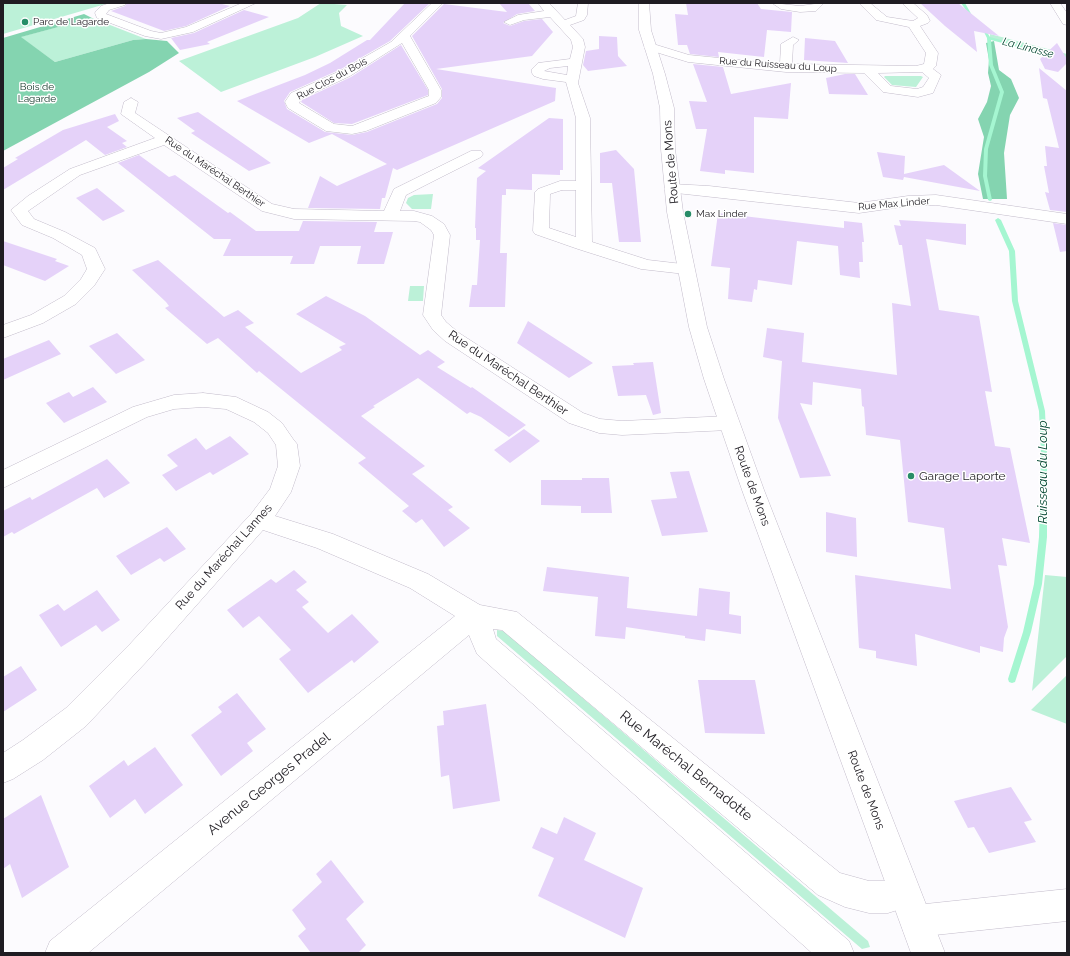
<!DOCTYPE html>
<meta charset="utf-8">
<style>
body{margin:0}
#map{position:relative;width:1070px;height:956px;overflow:hidden;background:#fcfbfe;font-family:Raleway,sans-serif}
canvas{display:block}
.frame{position:absolute;inset:0;border:4px solid #1f1c22;pointer-events:none}
</style>
<div id="map">
<canvas width="1070" height="956"></canvas>
<div class="frame"></div>
</div>
<script>
const context = document.querySelector('canvas').getContext('2d');
context.lineJoin = 'round';
function paint(path, color) { context.fillStyle = color; context.fill(path, 'evenodd'); }
const poly = rows => new Path2D(rows.map(r => 'M' + r).join(''));
function trace(path, color, width, dash) { context.strokeStyle = color; context.lineWidth = width; context.lineCap = dash ? 'butt' : 'round'; context.setLineDash(dash || []); context.stroke(path); }
function label(font, color, halo, rows, align = 'center') {
  context.font = font + ' Raleway,sans-serif'; context.lineWidth = 3; context.setLineDash([]); context.textBaseline = 'middle'; context.strokeStyle = halo; context.fillStyle = color; for (const [text, x, y, turn = 0] of rows) {
    context.save(); context.translate(x, y); context.rotate((+turn || 0) * Math.PI / 180); context.textAlign = isNaN(turn) ? turn : align; if (halo) context.strokeText(text, 0, 0); context.fillText(text, 0, 0); context.restore();
  }
}
const green = poly([
 [3,3,109,3,3,34],
 [321,3,347,5,339,13,341,26,363,36,315,57,221,92,179,61,298,18],
 [92,18,146,39,133,40,55,62,20,37],
 [990,34,1067,54,1067,58,990,38],
 [885,76,921,76,923,77,916,87,892,85,884,77],
 [433,194,431,209,412,209,406,203,408,198,414,195],
 [410,286,424,286,423,301,408,301],
 [1045,575,1067,577,1067,656,1032,691],
 [497,630,504,631,868,941,870,947,862,949,497,636],
 [1067,675,1067,724,1031,710]
]);
const forest = poly([
 [84,14,92,18,21,37,55,62,133,40,146,39,167,41,179,53,149,72,3,151,3,38],
 [994,41,999,70,1011,79,1019,98,1010,115,1004,153,1007,199,983,199,978,174,984,137,978,119,987,102,991,86,988,73,989,60,986,43]
]);
const stream = poly([
 [961,3,965,3,974,19,972,19,961,3],
 [981,26,983,26,990,37,1067,58,1067,60,991,40,993,65,1004,92,988,149,987,176,992,200,990,201,988,200,983,176,984,149,1000,92,989,65,987,38,981,26],
 [998,218,1001,220,1015,251,1018,301,1045,411,1047,454,1047,537,1042,584,1031,632,1016,679,1015,682,1012,683,1009,682,1008,679,1023,632,1034,584,1039,537,1041,454,1039,411,1012,301,1009,251,995,220,998,218]
]);
const building = poly([
 [127,3,218,3,230,6,186,26,164,31,111,11,125,6],
 [405,3,430,3,390,41,341,69,290,92,284,101,287,109,325,132,352,135,367,132,437,104,442,98,442,89,412,36,444,4,507,12,499,3,528,3,535,11,517,14,503,23,510,26,524,21,542,19,553,32,532,56,436,69,556,88,555,101,397,170,393,168,385,198,382,198,380,209,308,208,320,176,337,186,387,164,332,134,309,143,237,101,305,75,330,63,367,40,370,40],
 [686,3,757,3,761,9,792,12,791,32,767,30,764,57,718,52,719,57,690,54,687,45,678,45,675,14,688,15],
 [920,3,958,3,999,36,974,31,977,52,945,26],
 [244,10,269,17,207,42,210,44,180,50,171,38,194,33],
 [599,36,617,37,618,56,627,66,588,71,583,65,586,51,599,49],
 [805,38,835,41,848,63,804,60],
 [1057,43,1067,59,1067,63,1058,72,1045,69,1040,59],
 [401,45,428,90,428,95,352,124,334,123,301,102,302,100,351,77],
 [693,64,723,67,731,94,791,83,788,119,754,117,754,173,725,170,725,174,700,171,707,129,696,129,689,101,707,102],
 [1039,68,1067,91,1067,212,1050,210,1045,192,1049,193,1044,166,1047,166,1045,146,1059,148,1047,99,1043,98],
 [845,74,855,74,868,95,829,94,826,78],
 [198,112,241,142,271,163,249,171,191,133,195,131,177,118],
 [115,114,119,121,107,127,127,141,122,143,127,147,105,155,86,140,3,190,3,168,18,159,15,158,63,130],
 [549,118,563,119,563,170,560,170,560,175,532,174,532,190,506,189,506,195,502,195,500,253,507,253,505,307,469,307,472,285,477,285,480,240,476,240,476,228,475,228,477,178,486,171,478,168],
 [616,150,634,169,641,242,619,242,612,183,600,183,600,153],
 [877,152,905,156,904,174,944,165,980,191,904,177,903,180,883,177],
 [139,155,169,177,175,175,228,213,230,212,256,231,299,231,303,221,377,222,374,232,393,232,384,264,357,264,361,246,320,246,314,264,290,264,293,256,223,256,231,239,214,239,118,163],
 [97,188,125,211,103,221,76,198],
 [718,213,844,228,844,221,862,223,864,242,862,242,863,262,859,262,860,278,840,275,838,246,797,241,792,285,758,280,757,290,754,289,752,302,728,299,730,268,711,266],
 [899,220,966,224,966,245,926,239,939,310,979,316,992,392,985,391,995,446,1010,448,1030,543,1002,538,1007,566,998,565,1008,627,1004,638,1003,652,980,646,980,653,915,634,917,666,876,658,876,651,859,648,855,575,951,589,944,528,908,522,900,440,866,435,864,407,862,406,861,389,813,382,812,405,800,403,831,476,800,478,778,418,782,361,763,357,767,328,804,333,802,362,897,375,892,303,911,306,902,245,899,245,894,225,901,226],
 [1053,223,1067,225,1067,251,1060,252],
 [3,241,57,259,55,261,69,266,45,281,3,265],
 [158,260,224,317,238,310,254,323,245,327,301,373,342,350,339,347,346,344,296,314,326,296,365,316,420,355,428,350,445,362,437,367,471,388,472,387,526,425,509,437,481,417,470,412,467,414,418,378,373,406,375,407,361,416,425,466,412,474,453,507,448,510,470,528,444,547,422,519,416,523,402,511,409,506,358,463,366,458,259,371,257,373,218,338,207,344,165,308,169,306,166,302,132,270],
 [528,321,593,363,569,378,517,343],
 [117,333,145,360,116,374,89,346],
 [49,340,61,354,3,380,3,359],
 [653,362,661,413,653,415,646,395,618,396,612,366,634,365,633,363],
 [93,387,107,402,64,423,46,403,69,392,73,397],
 [524,429,540,441,510,463,494,450],
 [230,436,249,454,213,475,210,472,176,491,162,475,178,466,167,455,196,438,206,450],
 [107,459,130,483,104,498,97,488,14,534,12,532,3,537,3,511,30,497,32,500],
 [689,471,708,532,662,536,651,500,677,498,670,472],
 [582,478,609,478,612,513,581,513,581,506,541,505,541,480,582,480],
 [826,512,856,518,857,557,826,552],
 [167,527,186,549,164,562,160,558,131,575,116,556],
 [547,567,629,577,627,608,697,616,699,588,730,592,729,614,741,616,741,634,706,629,705,641,685,638,685,636,626,627,625,639,595,636,598,597,543,591],
 [294,570,307,582,296,590,309,602,302,607,328,633,352,614,379,642,354,663,352,660,308,693,279,659,291,650,259,616,243,628,227,610,271,579,276,583],
 [97,590,120,620,102,632,96,625,61,647,39,615,58,604,64,611],
 [21,666,37,690,3,712,3,677],
 [698,680,755,680,765,734,705,733],
 [237,693,266,729,247,743,253,751,221,776,191,735,222,712,218,707],
 [486,704,500,801,453,809,449,775,441,777,437,726,444,725,443,711],
 [155,747,183,785,145,814,135,799,110,818,89,786,124,760,128,766],
 [1011,787,1032,820,1024,822,1036,842,989,853,974,827,968,828,954,801],
 [41,795,69,867,22,898,10,864,3,869,3,819],
 [564,817,596,833,584,860,643,888,625,938,538,896,554,858,532,848,541,827,557,834],
 [331,860,364,902,346,919,366,945,358,953,311,953,298,936,306,929,292,910,322,882,316,874]
]);
const minor = poly([
 [110,3,126,3,125,5,109,10,106,14,151,31,161,33,186,27,242,3,256,3,193,32,161,39,145,36,97,18,95,13,96,11,101,6,110,3],
 [432,3,443,3,410,36,441,90,441,97,436,103,366,131,352,134,326,131,288,108,285,102,291,93,342,70,391,42,432,3],
 [402,43,429,90,429,96,426,97,352,126,334,124,299,103,301,99,350,76,402,43],
 [538,3,549,3,565,20,576,16,578,3,588,3,587,15,584,20,570,25,583,39,585,47,578,83,590,118,592,242,648,260,691,265,694,269,691,273,685,274,641,269,578,249,535,234,533,231,535,192,538,189,560,181,576,181,576,118,566,82,543,79,534,76,532,73,532,69,538,63,570,59,573,47,571,40,550,17,524,20,510,25,504,22,518,15,544,11,538,3],
 [568,66,567,75,544,71,550,68,568,66],
 [562,190,576,190,576,237,549,228,550,194,562,190],
 [772,3,800,6,822,3,822,5,816,11,800,12,781,9,772,3],
 [859,3,870,3,887,17,913,21,918,18,902,3,913,3,927,15,930,21,928,23,920,26,938,53,936,66,933,69,941,75,933,93,918,97,883,92,864,73,786,72,688,62,646,49,644,47,650,43,689,55,780,64,781,44,793,37,799,40,793,45,792,64,916,66,924,64,926,53,909,27,876,20,859,3],
 [922,72,929,78,923,87,917,89,891,86,878,73,922,72],
 [1050,3,1060,3,1067,13,1067,25,1063,24,1050,3],
 [131,98,138,102,135,113,272,204,294,209,384,211,394,189,471,151,481,151,483,154,481,157,406,195,400,211,414,211,432,216,444,224,450,235,441,315,446,322,459,333,583,413,600,419,622,421,729,416,736,418,739,423,736,428,729,430,622,435,599,433,569,423,445,341,433,330,423,315,434,235,431,230,420,222,414,221,294,219,262,211,164,145,80,175,28,211,34,219,65,232,95,248,105,269,94,286,76,304,43,323,3,338,3,325,31,315,64,296,81,279,87,269,82,255,53,238,22,225,11,210,28,196,70,169,155,138,121,114,124,102,131,98],
 [672,184,709,186,859,203,908,196,936,195,1067,214,1067,224,936,205,908,206,859,213,667,192,664,189,667,186,672,184],
 [203,393,236,397,268,412,282,423,293,439,297,444,300,466,291,492,275,516,333,534,428,574,480,605,517,612,840,873,869,881,888,881,905,877,916,882,921,893,916,904,888,913,869,913,845,907,818,895,502,630,493,629,496,639,849,941,854,953,812,953,477,654,469,635,88,953,45,953,50,941,455,616,410,588,317,548,263,530,148,660,86,726,43,760,13,779,3,783,3,753,23,740,66,708,130,644,251,514,270,489,278,466,276,445,268,433,254,422,226,409,203,407,174,409,147,417,3,488,3,470,133,407,174,395,203,393],
 [1067,889,1067,921,916,937,904,933,900,921,904,909,916,905,1067,889]
]);
const major = poly([
 [639,3,649,3,651,30,665,74,674,108,675,149,683,212,707,327,724,379,764,490,945,953,911,953,742,490,704,379,689,327,667,212,661,149,660,108,653,74,639,30,639,3]
]);
const markers = [
 [25,22,4,"#288d68"],
 [688,214,4,"#288d68"],
 [911,476,4,"#288d68"]
];
const farPoinames = [
 ["Parc de Lagarde",33,22],
 ["Max Linder",696,214]
];
const farStreetnames = [
 ["Rue du Ruisseau du Loup",778,65,4],
 ["Rue Clos du Bois",332,79,-28],
 ["Rue du Maréchal Berthier",215,172,34],
 ["Rue Max Linder",894,204,-5]
];
const farParknames = [
 ["Bois de",37,87],
 ["Lagarde",37,99]
];
const farWaternames = [
 ["La Linasse",1028,48,15]
];
const streetNames = [
 ["Route de Mons",671,162,-95],
 ["Rue du Maréchal Berthier",508,373,34],
 ["Route de Mons",752,486,70],
 ["Rue du Maréchal Lannes",224,557,-48],
 ["Route de Mons",866,790,69]
];
const poiNames = [
 ["Garage Laporte",919,476]
];
const waterNames = [
 ["Ruisseau du Loup",1043,472,-90]
];
const nearStreetnames = [
 ["Rue Maréchal Bernadotte",686,766,39],
 ["Avenue Georges Pradel",269,784,-39]
];
paint(green, '#bcf1d8');
paint(forest, '#84d4b0');
paint(stream, '#a5f6d1');
paint(building, '#e5d2f9');
trace(minor, '#c2bbca', 1);
trace(major, '#c2bbca', 1);
paint(minor, '#fff');
paint(major, '#fff');
for (const [x, y, r, color] of markers) { const dot = new Path2D(); dot.arc(x, y, r, 0, 2 * Math.PI); context.fillStyle = color; context.fill(dot); trace(dot, '#fff', 1.5); }
label('10px', '#1f1c22', '#fff', farPoinames, 'left');
label('10px', '#1f1c22', '#fff', farStreetnames);
label('10px', '#103526', '#fff', farParknames);
label('italic 11px', '#00462f', '#fff', farWaternames);
label('12px', '#1f1c22', '#fff', streetNames);
label('12px', '#1f1c22', '#fff', poiNames, 'left');
label('italic 13px', '#00462f', '#fff', waterNames);
label('14px', '#1f1c22', '#fff', nearStreetnames);
</script>
